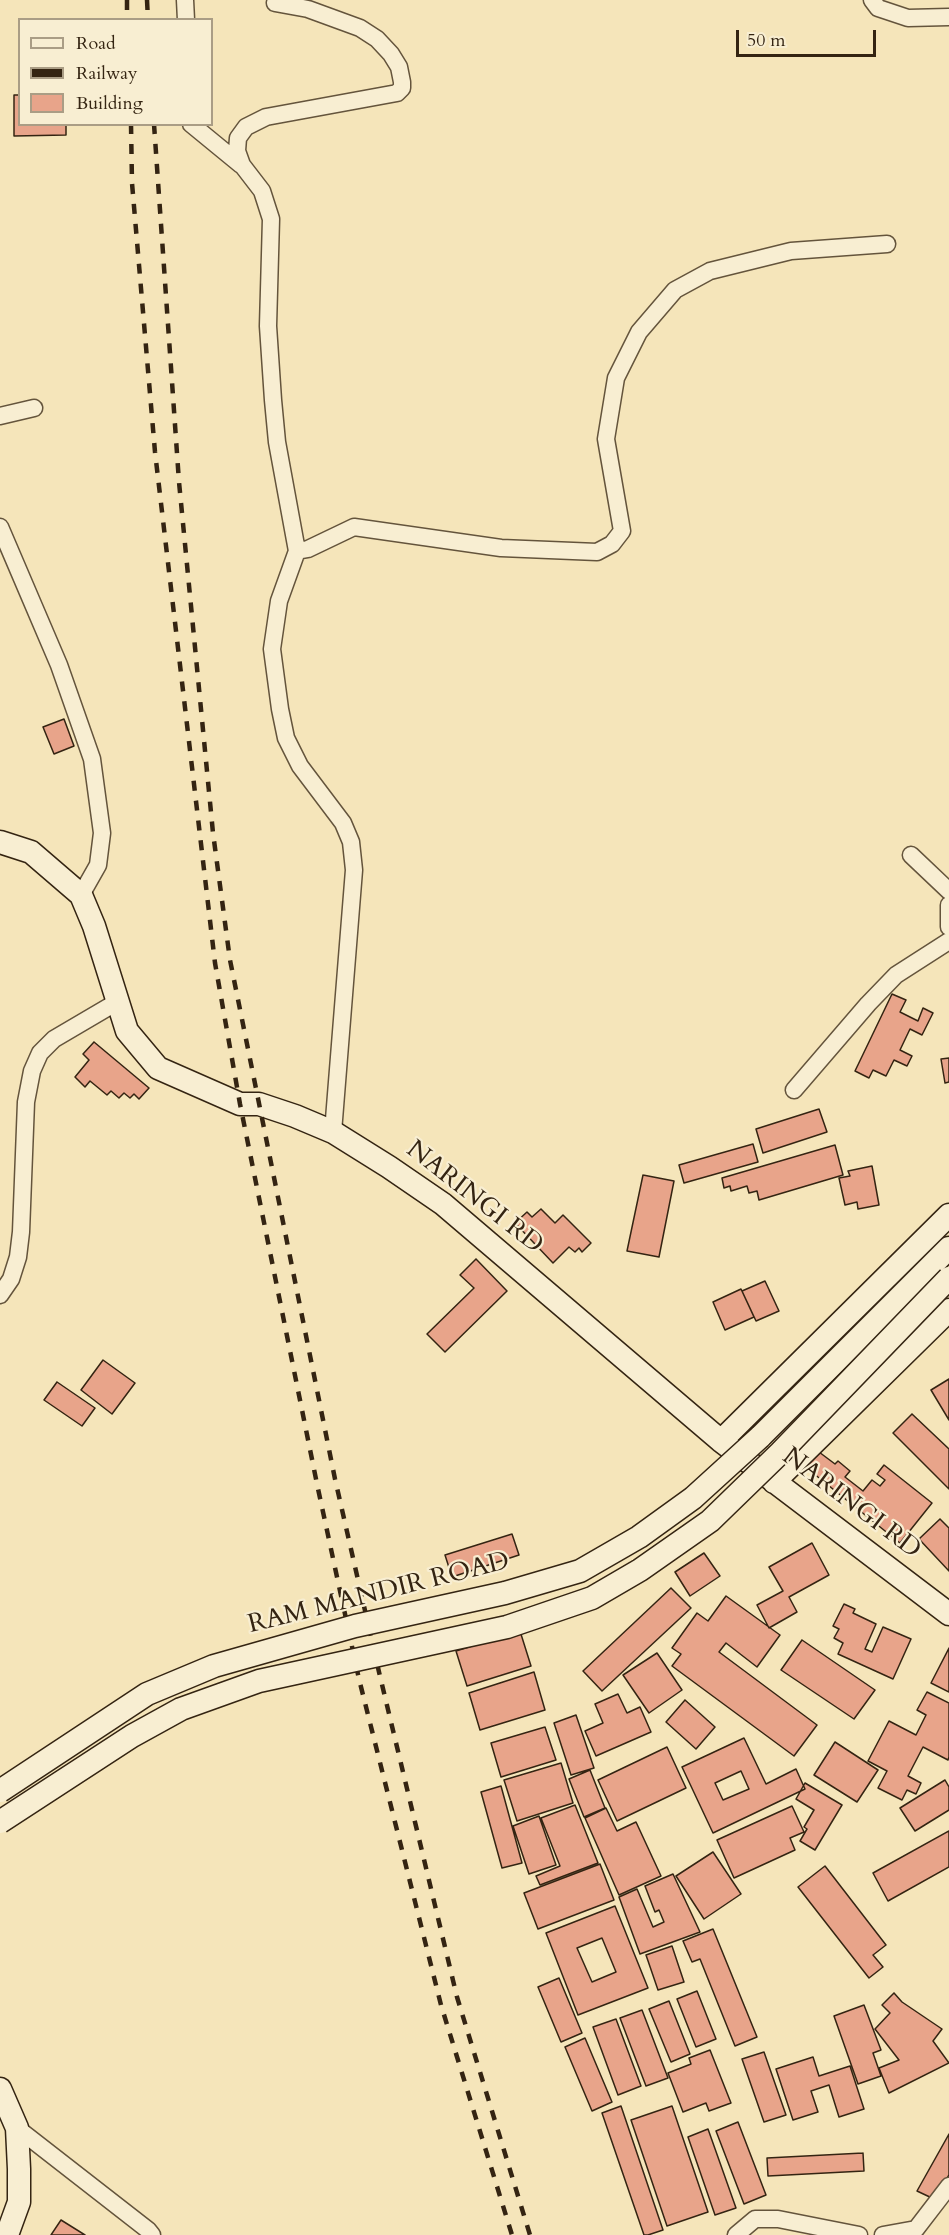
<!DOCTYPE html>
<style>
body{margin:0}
#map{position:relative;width:949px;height:2235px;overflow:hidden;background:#f5e5ba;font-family:Cardo,serif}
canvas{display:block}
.legend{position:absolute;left:18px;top:18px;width:195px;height:108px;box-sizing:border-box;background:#f8eed2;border:2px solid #aa9d85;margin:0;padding:8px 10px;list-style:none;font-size:18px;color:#342412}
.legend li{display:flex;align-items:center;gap:12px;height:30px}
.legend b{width:30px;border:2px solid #aa9d85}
.scale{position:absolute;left:736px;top:30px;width:140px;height:27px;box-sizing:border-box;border:3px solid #342412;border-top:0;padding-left:8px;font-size:18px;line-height:21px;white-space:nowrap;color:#342412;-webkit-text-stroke:4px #f8eed2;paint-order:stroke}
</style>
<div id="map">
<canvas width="949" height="2235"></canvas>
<ul class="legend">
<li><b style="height:8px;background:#f8eed2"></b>Road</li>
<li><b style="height:8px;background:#342412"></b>Railway</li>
<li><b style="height:16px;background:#e8a48a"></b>Building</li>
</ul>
<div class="scale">50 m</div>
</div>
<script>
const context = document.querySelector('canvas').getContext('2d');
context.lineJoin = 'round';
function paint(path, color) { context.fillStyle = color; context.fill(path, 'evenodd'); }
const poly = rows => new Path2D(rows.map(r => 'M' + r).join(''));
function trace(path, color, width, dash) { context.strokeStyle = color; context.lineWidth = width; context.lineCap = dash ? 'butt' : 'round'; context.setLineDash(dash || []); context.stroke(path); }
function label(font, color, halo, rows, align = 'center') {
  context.font = font + ' Cardo,serif'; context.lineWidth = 4.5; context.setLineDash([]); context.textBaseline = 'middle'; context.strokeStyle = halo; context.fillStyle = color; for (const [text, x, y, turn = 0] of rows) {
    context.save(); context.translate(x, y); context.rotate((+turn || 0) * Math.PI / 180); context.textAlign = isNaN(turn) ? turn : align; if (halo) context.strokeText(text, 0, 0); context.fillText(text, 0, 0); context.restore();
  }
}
const building = poly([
 [14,95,20,95,20,124,66,124,66,135,14,136,14,95],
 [64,719,74,746,54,754,43,727,64,719],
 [892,994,906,1000,900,1012,918,1021,923,1008,933,1013,922,1035,910,1029,900,1050,912,1056,907,1066,894,1060,886,1076,873,1070,869,1078,855,1071,892,994],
 [94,1042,149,1088,139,1099,134,1094,130,1098,124,1093,119,1098,111,1091,107,1095,90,1081,85,1087,75,1077,89,1060,83,1054,94,1042],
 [949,1058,949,1082,945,1083,941,1059,949,1058],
 [819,1109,827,1132,763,1153,756,1129,819,1109],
 [753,1144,758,1162,684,1183,679,1165,753,1144],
 [835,1145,843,1175,759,1200,757,1191,749,1193,747,1186,731,1191,730,1186,724,1188,722,1178,835,1145],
 [872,1166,879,1205,858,1209,857,1202,845,1205,839,1178,850,1176,848,1171,872,1166],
 [643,1175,674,1181,659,1257,627,1251,643,1175],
 [541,1209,555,1223,563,1215,591,1243,582,1252,579,1248,575,1252,569,1247,553,1263,515,1223,527,1212,532,1217,541,1209],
 [476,1259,507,1291,445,1352,427,1334,474,1288,460,1275,476,1259],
 [765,1281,779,1311,756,1321,742,1291,765,1281],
 [741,1289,754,1317,725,1330,713,1302,741,1289],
 [103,1360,135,1383,112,1414,81,1390,103,1360],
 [949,1379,949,1420,931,1390,949,1379],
 [57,1382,95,1408,82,1426,44,1400,57,1382],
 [912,1414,949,1449,949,1489,893,1433,912,1414],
 [815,1449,835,1464,838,1461,850,1471,845,1477,863,1491,872,1480,880,1486,885,1480,877,1474,884,1465,932,1503,900,1543,803,1465,815,1449],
 [940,1519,949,1528,949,1571,919,1539,940,1519],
 [512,1534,519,1555,452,1577,445,1555,512,1534],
 [812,1543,829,1575,789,1597,797,1612,769,1628,757,1605,783,1591,769,1567,812,1543],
 [704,1553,720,1576,690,1596,675,1572,704,1553],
 [671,1588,691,1608,602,1691,583,1671,671,1588],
 [726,1596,780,1635,757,1667,726,1643,719,1652,817,1725,794,1756,672,1666,681,1654,672,1648,697,1613,708,1621,726,1596],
 [844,1604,855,1609,853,1613,876,1624,865,1649,872,1652,883,1627,911,1639,893,1679,838,1654,843,1643,834,1638,839,1629,833,1626,844,1604],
 [520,1631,531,1666,467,1686,456,1651,520,1631],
 [802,1640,875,1690,854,1719,781,1670,802,1640],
 [949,1648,949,1692,931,1683,949,1648],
 [657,1653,682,1690,649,1713,623,1675,657,1653],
 [534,1672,545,1710,480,1730,469,1693,534,1672],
 [927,1692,949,1703,949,1757,948,1760,923,1747,908,1776,921,1783,916,1794,907,1790,902,1800,878,1788,887,1771,868,1761,889,1721,916,1735,926,1715,917,1710,927,1692],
 [618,1694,627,1713,640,1707,651,1732,596,1756,585,1731,603,1723,595,1704,618,1694],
 [685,1700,715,1727,696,1749,666,1722,685,1700],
 [576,1715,594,1768,571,1775,554,1723,576,1715],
 [545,1727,556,1760,501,1777,491,1743,545,1727],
 [744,1738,766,1784,796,1769,805,1789,713,1833,682,1767,744,1738],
 [741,1771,749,1789,723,1800,715,1783,741,1771],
 [835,1742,878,1770,857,1802,814,1775,835,1742],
 [667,1747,686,1788,617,1821,598,1780,667,1747],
 [561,1763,573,1803,517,1821,504,1780,561,1763],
 [590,1770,605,1808,584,1817,569,1779,590,1770],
 [945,1780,949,1787,949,1810,915,1831,900,1808,945,1780],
 [805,1783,842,1805,815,1850,800,1841,807,1829,804,1827,814,1810,796,1799,805,1783],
 [501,1786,522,1863,502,1868,481,1792,501,1786],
 [575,1805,598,1863,540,1885,536,1876,560,1866,541,1818,575,1805],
 [792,1806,804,1832,790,1838,795,1850,734,1878,717,1840,792,1806],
 [606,1808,617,1831,636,1822,661,1876,619,1895,585,1818,606,1808],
 [539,1816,556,1865,529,1874,513,1826,539,1816],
 [949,1831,949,1867,888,1901,873,1873,949,1831],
 [713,1852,741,1894,704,1919,676,1876,713,1852],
 [600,1864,614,1900,538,1929,524,1893,600,1864],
 [825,1866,886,1945,873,1955,883,1967,869,1978,798,1887,825,1866],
 [673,1874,700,1932,640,1954,619,1897,637,1889,653,1927,664,1922,659,1910,655,1912,645,1886,673,1874],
 [615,1906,648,1988,578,2015,546,1933,615,1906],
 [602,1938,616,1972,592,1982,577,1948,602,1938],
 [713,1929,757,2037,735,2046,700,1959,692,1962,683,1941,713,1929],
 [672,1946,684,1982,658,1990,646,1955,672,1946],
 [559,1978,582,2033,561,2042,538,1987,559,1978],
 [697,1991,716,2039,696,2047,677,1999,697,1991],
 [894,1993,902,2002,942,2029,933,2041,949,2063,889,2093,879,2068,899,2060,875,2029,890,2013,882,2005,894,1993],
 [669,2001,690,2054,671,2062,649,2009,669,2001],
 [864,2005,881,2050,873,2053,881,2076,858,2084,834,2016,864,2005],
 [642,2010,668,2078,646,2086,620,2018,642,2010],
 [616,2019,641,2086,618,2095,593,2027,616,2019],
 [585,2038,612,2102,592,2111,565,2047,585,2038],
 [710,2050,731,2103,709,2111,706,2103,683,2112,668,2073,691,2064,689,2058,710,2050],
 [764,2052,786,2115,764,2122,742,2059,764,2052],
 [813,2057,819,2076,850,2066,864,2109,839,2117,829,2085,811,2091,818,2112,793,2120,776,2069,813,2057],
 [621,2106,663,2230,648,2235,644,2235,602,2113,621,2106],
 [672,2106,708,2212,667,2226,631,2120,672,2106],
 [738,2122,766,2195,744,2204,716,2131,738,2122],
 [708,2129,736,2208,715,2215,688,2137,708,2129],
 [949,2134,949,2175,934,2199,917,2191,949,2134],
 [863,2153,864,2171,768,2176,767,2158,863,2153],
 [61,2220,85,2235,51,2235,61,2220]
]);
const street = poly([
 [185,0,186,20],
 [872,0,878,8,908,18,949,17],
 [275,3,308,9,360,28,377,39,391,54,399,67,402,82,402,88,397,93,266,117,246,127,238,138,237,151,242,165,262,191,271,219,268,326,273,400,277,442,297,551,279,601,272,649,280,709,286,738,300,766,343,823,351,842,354,870,333,1132],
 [191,124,241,165],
 [0,416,34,408],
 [0,527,59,665,92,759,102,833,98,865,81,895],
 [297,551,308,549,354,527,501,548,597,552,612,544,622,531,606,439,616,378,639,332,675,290,710,271,791,251,887,244],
 [911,855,949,891],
 [949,905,949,927],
 [794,1090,868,1004,896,975,949,941],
 [0,1295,11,1279,18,1257,21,1232,26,1102,32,1071,40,1053,54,1039,117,1002],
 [17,2128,148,2230,152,2235],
 [736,2235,755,2219,778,2219,859,2235],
 [883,2235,916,2229,949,2186]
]);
const secondary = poly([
 [0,842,31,852,81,895,94,926,127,1031,158,1068,240,1104,259,1104,295,1116,333,1132,389,1167,443,1204,721,1441,949,1614],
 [760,1437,949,1248],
 [721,1441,949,1215],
 [774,1482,949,1310],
 [0,2089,17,2128,19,2169,19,2202,7,2235]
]);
const rail = poly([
 [127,0,127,20],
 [147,0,148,20],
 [131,124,132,183,155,452,215,963,240,1104,317,1484,359,1679,441,2005,512,2235],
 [154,124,179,482,213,833,230,960,335,1479,379,1672,457,1997,530,2235]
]);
const secondaryBridge = poly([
 [0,1791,147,1694,214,1666,355,1626,505,1593,580,1571,639,1537,693,1498,760,1437],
 [0,1822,132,1736,181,1709,259,1681,507,1627,592,1598,640,1570,710,1521,780,1453,949,1278]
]);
const streetNames = [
 ["NARINGI RD",474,1198,38],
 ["NARINGI RD",851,1504,37],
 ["RAM MANDIR ROAD",379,1594,-14]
];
paint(building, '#e8a48a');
trace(building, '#342412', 1.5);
trace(street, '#64543c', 19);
trace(secondary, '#342412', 25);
trace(street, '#f8eed2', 16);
trace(secondary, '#f8eed2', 22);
trace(rail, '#342412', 4.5, [10, 10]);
trace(secondaryBridge, '#342412', 25, []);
trace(secondaryBridge, '#f8eed2', 22);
label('26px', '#342412', '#f8eed2', streetNames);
</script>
